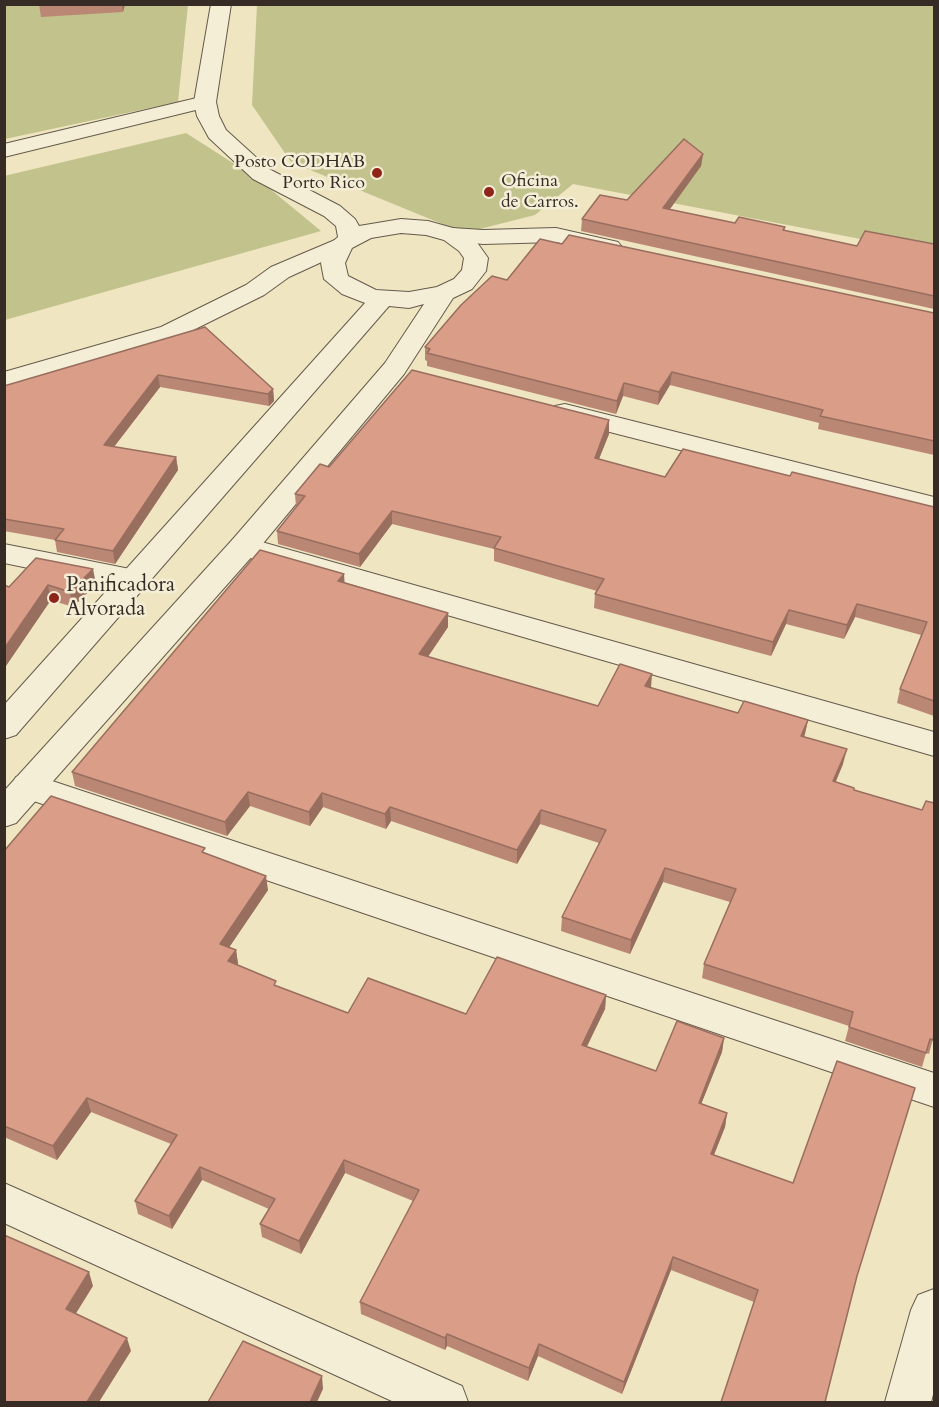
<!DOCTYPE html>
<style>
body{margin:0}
#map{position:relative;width:939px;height:1407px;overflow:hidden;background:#f0e5c1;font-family:Cardo,serif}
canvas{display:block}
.frame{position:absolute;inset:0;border:6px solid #372c25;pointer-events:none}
</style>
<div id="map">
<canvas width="939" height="1407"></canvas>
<div class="frame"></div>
</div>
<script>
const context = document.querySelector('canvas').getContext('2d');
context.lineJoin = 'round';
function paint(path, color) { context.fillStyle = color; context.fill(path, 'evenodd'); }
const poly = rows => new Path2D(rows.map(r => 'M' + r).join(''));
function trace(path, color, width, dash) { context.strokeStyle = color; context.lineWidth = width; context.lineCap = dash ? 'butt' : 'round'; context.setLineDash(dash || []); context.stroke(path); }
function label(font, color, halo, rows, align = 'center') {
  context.font = font + ' Cardo,serif'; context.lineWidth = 5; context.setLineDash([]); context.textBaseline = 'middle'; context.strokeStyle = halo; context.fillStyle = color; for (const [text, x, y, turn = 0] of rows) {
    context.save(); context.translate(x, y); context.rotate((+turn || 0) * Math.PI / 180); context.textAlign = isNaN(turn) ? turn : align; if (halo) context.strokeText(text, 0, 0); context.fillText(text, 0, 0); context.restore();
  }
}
const green = poly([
 [4,5,188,5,178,102,5,139],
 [257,5,934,5,934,253,573,184,535,215,464,233,291,162,252,105],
 [186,133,258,179,321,231,5,320,4,176]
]);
const minor = poly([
 [205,96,212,98,216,102,212,106,4,157,4,144,205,96],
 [452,228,483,230,556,228,618,242,622,247,618,252,610,254,556,242,483,244,444,240,440,235,444,230,452,228],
 [342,237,350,239,354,244,350,249,289,277,264,295,179,337,4,389,4,372,161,327,246,285,271,267,342,237],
 [565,404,934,497,934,515,555,418,551,412,555,406,565,404],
 [244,537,934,732,934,756,233,553,229,546,233,539,244,537],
 [4,544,135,570,146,573,150,580,146,587,135,590,4,563,4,544],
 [28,773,934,1073,934,1107,16,795,11,786,16,777,28,773],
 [4,1183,462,1386,468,1402,394,1402,4,1223,4,1183],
 [934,1289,934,1391,931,1402,885,1402,911,1310,918,1295,934,1289]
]);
const tertiary = poly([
 [211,4,231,4,216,102,219,116,226,130,269,169,340,206,355,219,359,226,401,219,428,221,460,230,476,241,488,258,486,271,472,289,453,298,404,374,255,553,16,823,4,827,4,791,233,539,385,363,424,304,409,308,389,306,16,735,4,739,4,705,365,303,342,294,324,279,321,263,330,244,338,237,336,226,324,216,253,179,209,138,197,116,194,102,211,4],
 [401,233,426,235,444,240,459,251,464,258,462,270,454,279,437,287,409,292,376,290,348,276,345,263,352,248,371,238,401,233]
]);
const wall = poly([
 [39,4,125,4,123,12,41,17],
 [703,154,701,166,670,209,735,223,785,227,784,231,857,246,934,244,934,309,581,231,582,219,627,200],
 [562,244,934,313,934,455,818,429,819,423,670,385,658,405,623,396,616,414,427,366,427,361,425,360,425,347,507,280],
 [205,327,273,389,274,401,269,406,160,387,114,447,176,457,178,470,115,564,57,552,55,540,4,531,4,386],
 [609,434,599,459,665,477,790,476,934,507,934,716,897,703,900,689,921,635,855,617,844,639,786,624,771,656,594,608,595,594,597,591,494,561,494,549,392,524,360,567,278,544,277,531,296,507,295,494,329,467],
 [344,582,448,613,448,627,428,657,598,706,651,688,738,713,808,720,804,737,843,764,835,782,854,790,934,1035,929,1054,926,1053,922,1067,845,1041,849,1026,702,978,704,964,730,902,663,882,630,954,561,931,562,917,599,843,540,824,517,864,391,821,386,829,323,807,310,826,250,806,227,836,75,786,72,772],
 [96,584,73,607,9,587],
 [4,851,206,853,268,890,229,947,236,950,238,964,237,965,277,986,348,1013,466,1014,606,995,605,1009,586,1047,656,1071,724,1038,722,1052,701,1104,727,1113,725,1127,714,1155,793,1183,754,1302,671,1270,622,1394,538,1356,528,1381,447,1346,445,1350,361,1314,360,1302,413,1201,345,1173,301,1254,262,1237,260,1224,269,1209,202,1180,172,1229,138,1214,135,1201,171,1144,91,1112,57,1160,4,1137]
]);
const shadedWall = poly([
 [122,4,125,4,123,12],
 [703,154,701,166,662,220,663,208],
 [672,372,670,385,658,405,659,392],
 [158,375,160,387,106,457,104,445],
 [624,383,623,396,616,414,617,401],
 [273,389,274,401,269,406,268,394],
 [609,420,609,434,594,471,595,458],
 [176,457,178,470,115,564,113,551],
 [392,511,392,524,360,567,359,554],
 [93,569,96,584,73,607,70,592],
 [344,574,345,588,338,581],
 [48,585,51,600,4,669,4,649],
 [857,604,855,617,844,639,847,625],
 [789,610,786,624,771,656,773,642],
 [448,613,448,627,420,668,419,654],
 [652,674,651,688,645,686],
 [808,720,805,734,798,750,801,736],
 [847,749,843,764,830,796,833,781],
 [248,792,250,806,227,836,225,822],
 [322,793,323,807,310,826,309,812],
 [390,807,391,821,386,829,385,814],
 [541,810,540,824,517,864,517,850],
 [665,868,663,882,630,954,631,940],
 [266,876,268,890,222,958,220,944],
 [236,950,238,964,230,975,228,961],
 [606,995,605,1009,581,1059,582,1045],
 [724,1038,722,1052,696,1117,699,1103],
 [87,1098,91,1112,57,1160,53,1146],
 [727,1113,725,1127,709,1167,711,1154],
 [344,1160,345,1173,301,1254,299,1241],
 [200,1167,202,1180,172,1229,169,1216],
 [673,1257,671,1270,622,1394,624,1382],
 [89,1272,93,1286,70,1323,66,1309],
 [447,1334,447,1346,445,1350,445,1338],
 [127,1338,131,1351,99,1402,87,1402],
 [539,1344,538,1356,528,1381,529,1368],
 [322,1376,323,1389,317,1402,310,1402]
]);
const building = poly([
 [684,139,703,154,663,208,735,223,739,217,785,227,783,230,857,246,865,231,934,244,934,296,582,219,600,195,627,200,684,139],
 [569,235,934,313,934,441,820,416,823,410,672,372,659,392,624,383,617,401,427,353,430,349,425,347,461,305,492,276,507,280,540,239,562,244,569,235],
 [205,327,273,389,268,394,158,375,104,445,176,457,113,551,55,540,64,529,4,519,4,386,205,327],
 [412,370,609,420,595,458,665,477,683,449,790,476,792,472,934,507,934,701,900,689,927,622,857,604,847,625,789,610,773,642,595,594,604,579,494,548,501,537,392,511,359,554,277,531,305,496,295,494,320,464,329,467,412,370],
 [260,550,344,574,338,581,448,613,419,654,598,706,620,664,652,674,645,686,738,713,744,701,808,720,801,736,847,749,833,781,854,788,854,790,922,810,926,801,934,803,934,1035,933,1040,930,1039,926,1053,849,1027,853,1012,704,964,736,889,665,868,631,940,562,917,606,830,541,810,517,850,390,807,385,814,322,793,309,812,248,792,225,822,72,772,260,550],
 [36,558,93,569,70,592,48,585,4,649,4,585,9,587,36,558],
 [51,796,205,848,202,852,266,876,220,944,236,950,228,961,276,981,274,985,348,1013,368,978,466,1014,497,957,606,995,582,1045,656,1071,677,1021,724,1038,699,1103,727,1113,711,1154,793,1183,837,1061,915,1088,857,1276,825,1402,721,1402,758,1290,673,1257,624,1382,539,1344,529,1368,447,1334,445,1338,360,1302,419,1190,344,1160,299,1241,260,1224,275,1199,200,1167,169,1216,135,1201,177,1135,87,1098,53,1146,4,1126,4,851,51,796],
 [4,1235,89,1272,66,1309,127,1338,87,1402,4,1402,4,1235],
 [243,1341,322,1376,310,1402,208,1402,243,1341]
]);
const markers = [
 [377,173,6,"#8f2418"],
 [489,192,6,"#8f2418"],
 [54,598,6,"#8f2418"]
];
const farPoinames = [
 ["Posto CODHAB",365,163],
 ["Porto Rico",365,184],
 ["Oficina",501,182,"left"],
 ["de Carros.",501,203,"left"]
];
const poiNames = [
 ["Panificadora",66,586],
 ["Alvorada",66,610]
];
paint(green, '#c2c28d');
trace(minor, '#655a4c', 2);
trace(tertiary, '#655a4c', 2);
paint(minor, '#f5eed7');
paint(tertiary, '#f5eed7');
paint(wall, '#bb8775');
paint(shadedWall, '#986e5f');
paint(building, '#d99d88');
trace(building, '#986e5f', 1.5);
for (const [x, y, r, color] of markers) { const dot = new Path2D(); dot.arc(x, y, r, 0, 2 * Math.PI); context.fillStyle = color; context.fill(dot); trace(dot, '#f5eed7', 2); }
label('18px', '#372c25', '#f5eed7', farPoinames, 'right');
label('21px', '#372c25', '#f5eed7', poiNames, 'left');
</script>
